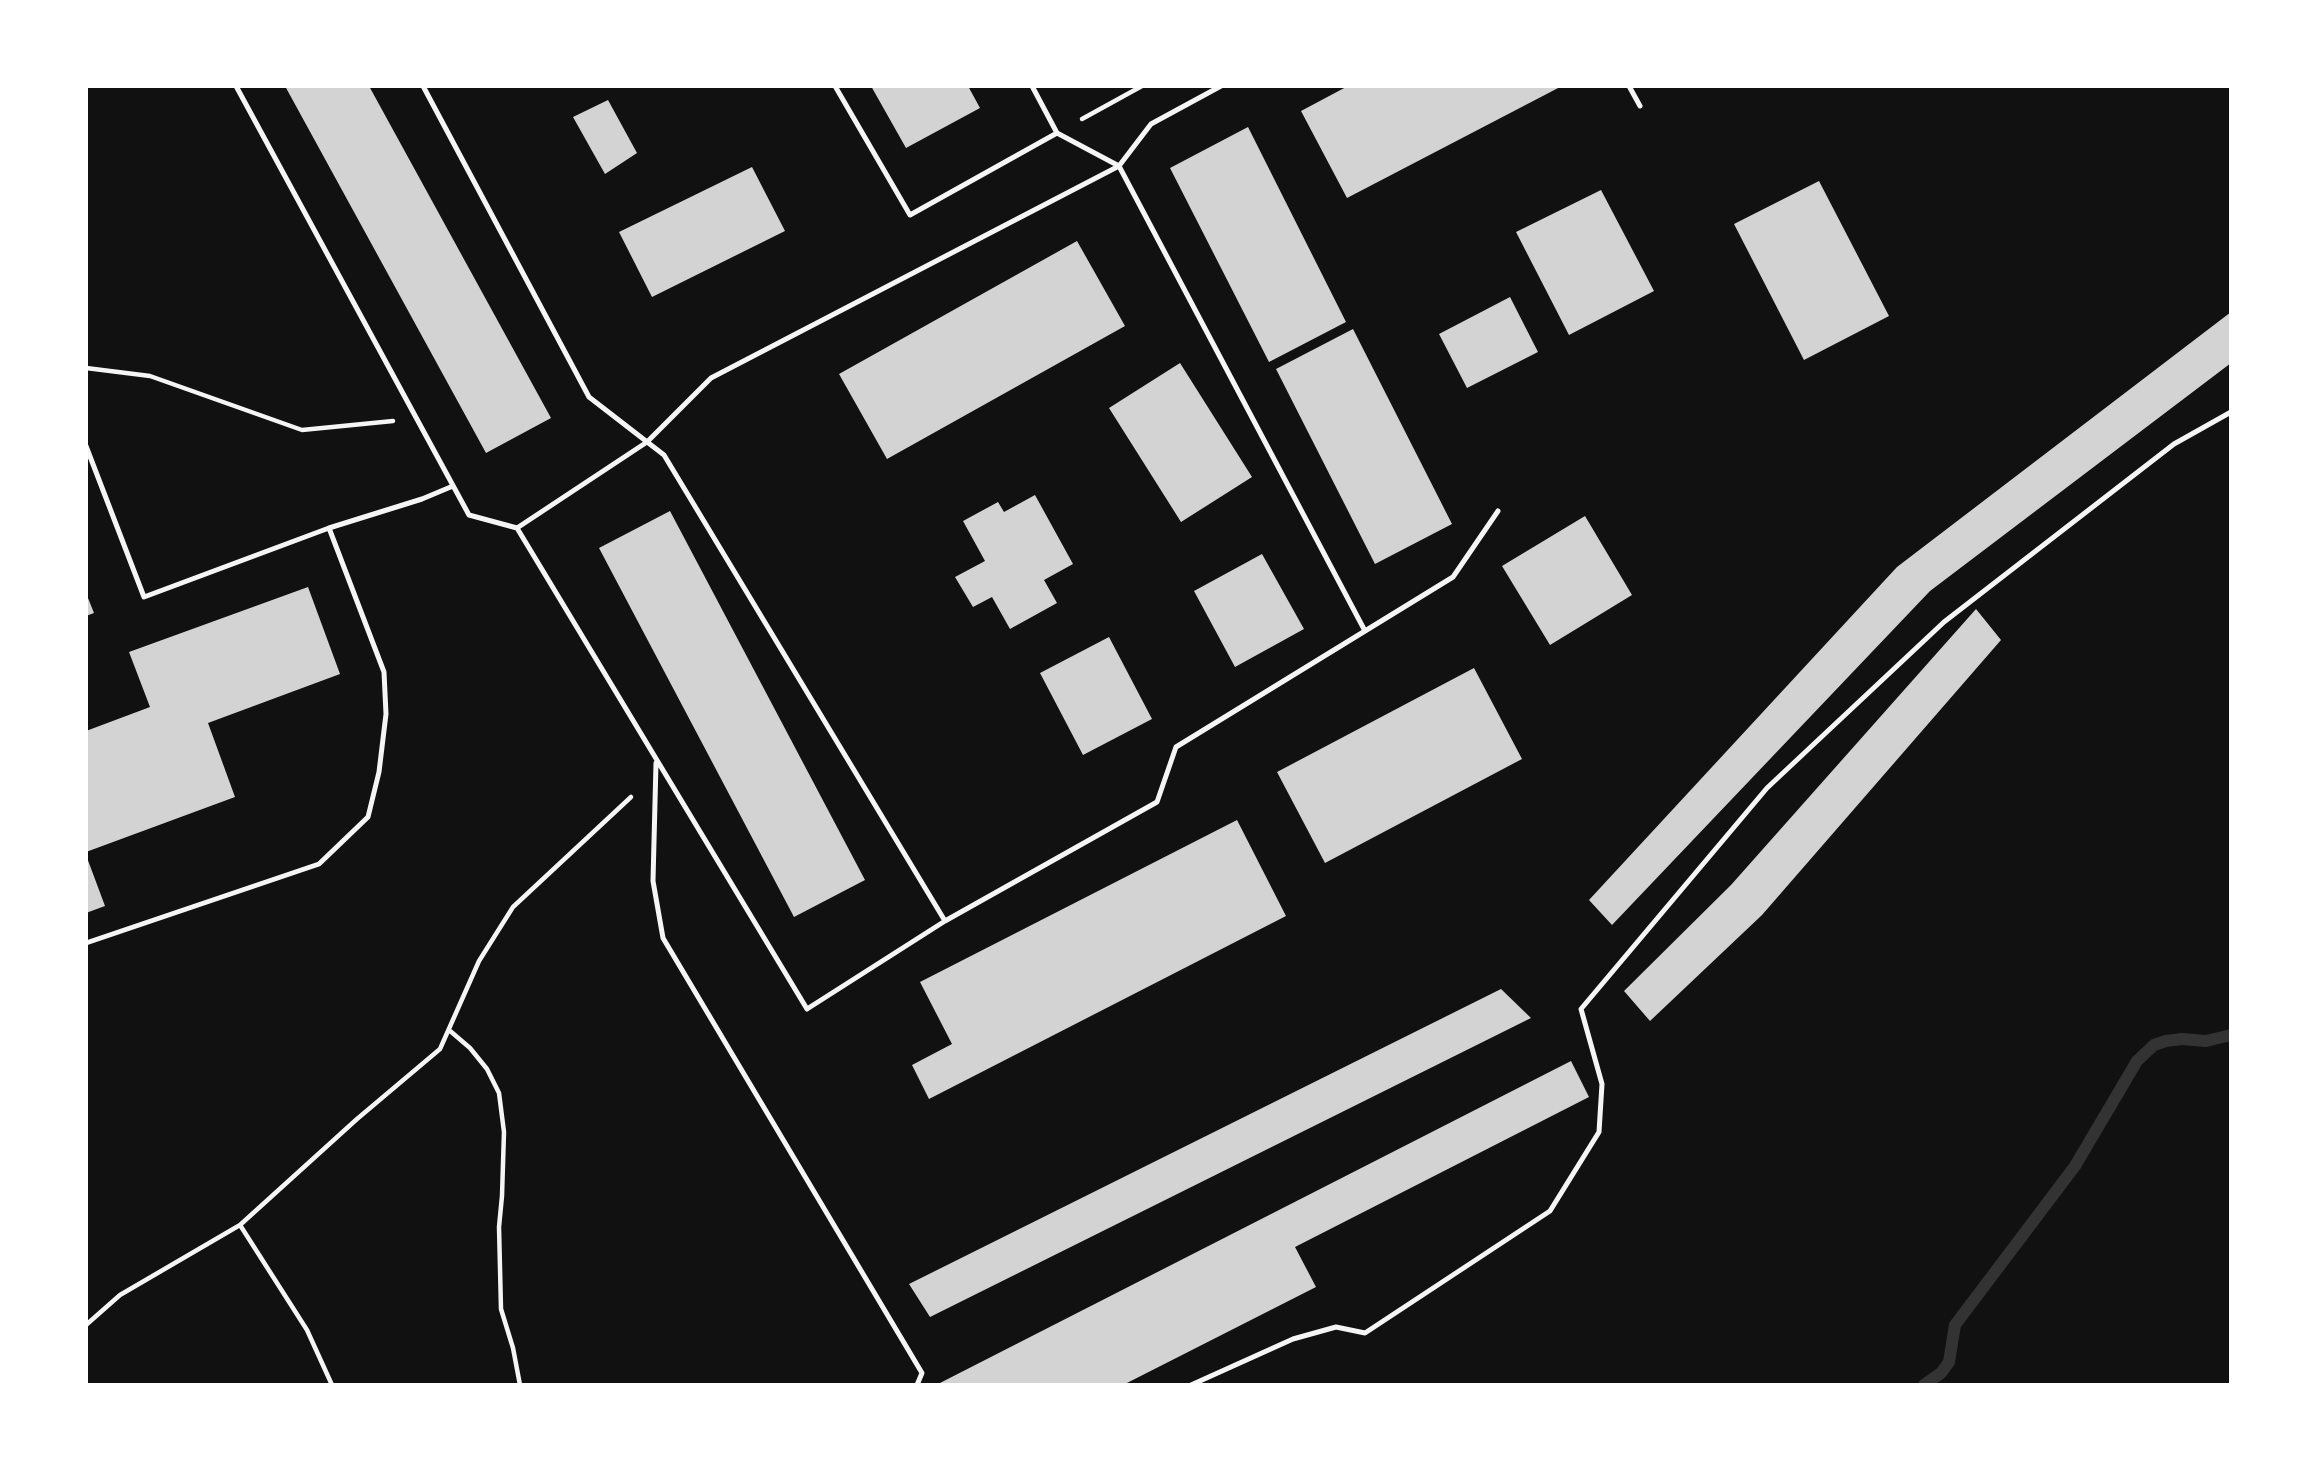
<!DOCTYPE html>
<style>
body{margin:0}
#map{position:relative;width:2317px;height:1471px;overflow:hidden;background:#111;font-family:"Roboto Condensed",sans-serif}
canvas{display:block}
.frame{position:absolute;inset:0;border:88px solid #fff;pointer-events:none}
</style>
<div id="map">
<canvas width="2317" height="1471"></canvas>
<div class="frame"></div>
</div>
<script>
const context = document.querySelector('canvas').getContext('2d');
context.lineJoin = 'round';
const poly = rows => new Path2D(rows.map(r => 'M' + r).join(''));
function trace(path, color, width, dash) { context.strokeStyle = color; context.lineWidth = width; context.lineCap = dash ? 'butt' : 'round'; context.setLineDash(dash || []); context.stroke(path); }
function paint(path, color) { context.fillStyle = color; context.fill(path, 'evenodd'); }
const stream = poly([
 [1924,1385,1941,1373,1949,1362,1955,1325,2075,1166,2137,1061,2154,1045,2166,1041,2182,1039,2206,1041,2231,1035]
]);
const building = poly([
 [285,86,369,86,551,418,486,453],
 [871,86,968,86,980,108,906,148],
 [1348,86,1562,86,1347,198,1301,111],
 [608,100,637,153,605,174,573,117],
 [1248,127,1346,322,1269,362,1170,168],
 [752,167,785,231,652,297,619,232],
 [1819,181,1889,316,1804,360,1734,224],
 [1601,190,1654,291,1569,335,1516,232],
 [1077,241,1125,326,887,459,839,374],
 [1510,297,1538,352,1467,388,1439,334],
 [2231,312,2231,363,1930,591,1612,925,1589,900,1897,567],
 [1353,329,1452,524,1375,564,1276,369],
 [1180,363,1252,477,1181,522,1109,408],
 [1035,495,1073,564,1044,580,1057,603,1010,629,992,597,973,607,955,577,985,561,963,521,998,502,1004,512],
 [670,511,865,880,794,917,599,548],
 [1585,516,1632,595,1550,645,1502,566],
 [1262,554,1304,629,1235,667,1194,591],
 [308,587,340,674,208,723,235,797,86,852,86,731,150,707,129,652],
 [86,593,94,613,86,616],
 [1976,609,2001,640,1762,915,1650,1021,1624,991,1731,885],
 [1109,637,1152,719,1083,755,1040,673],
 [1474,668,1522,759,1325,863,1277,772],
 [1237,820,1286,916,929,1099,912,1065,952,1044,920,982],
 [86,855,105,906,86,913],
 [1501,989,1531,1018,930,1317,909,1284],
 [1571,1061,1589,1097,1295,1247,1316,1287,1123,1385,936,1385]
]);
const path = poly([
 [1082,119,1142,86],
 [86,368,150,376,302,430,393,421],
 [449,1030,470,1048,487,1069,499,1093,504,1132,502,1196,499,1227,501,1309,513,1348,520,1385],
 [240,1225,307,1330,332,1385],
 [86,1325,120,1295,240,1225,357,1119,440,1049,479,961,513,907,631,797]
]);
const service = poly([
 [236,86,469,515,517,528,807,1009,945,921,664,455,589,397,423,86],
 [835,86,910,215,1057,133],
 [1032,86,1057,133,1119,166,1365,631],
 [1629,86,1640,106],
 [86,446,144,597,329,528,384,672,386,714,379,772,368,817,319,864,86,943],
 [329,528,422,499,453,486],
 [517,528,647,442,711,378,1119,166,1151,124,1221,86],
 [656,763,653,881,663,938,922,1373,917,1385],
 [945,921,1157,802,1176,747,1453,577,1498,511],
 [1191,1385,1293,1339,1336,1327,1365,1333,1550,1211,1599,1132,1602,1084,1581,1009,1767,788,1944,622,2174,444,2231,412]
]);
trace(stream, '#333', 12);
paint(building, '#d3d3d3');
trace(path, '#f5f5f5', 4.5);
trace(service, '#f5f5f5', 5);
</script>
